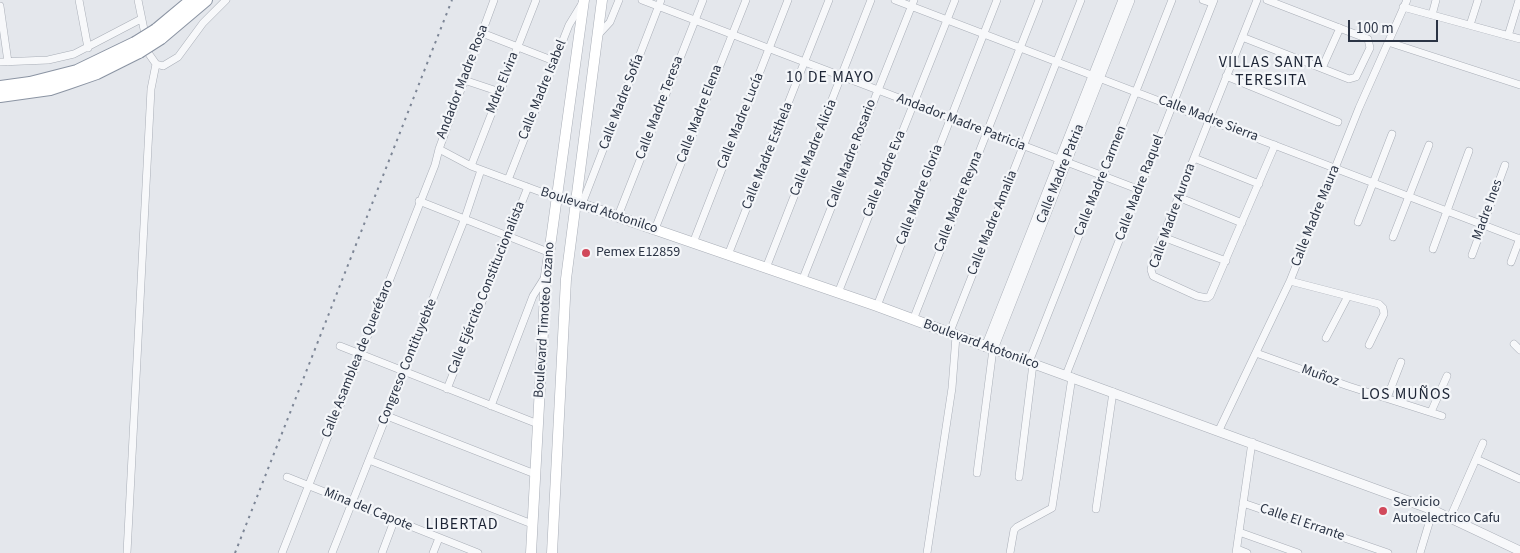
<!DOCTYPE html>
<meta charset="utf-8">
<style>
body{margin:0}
#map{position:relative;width:1520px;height:553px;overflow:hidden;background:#e4e7ec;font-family:"Source Sans 3",sans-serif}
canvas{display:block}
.scale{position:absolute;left:1348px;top:20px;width:90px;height:22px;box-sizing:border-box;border:2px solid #2b3445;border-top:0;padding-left:6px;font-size:15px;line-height:18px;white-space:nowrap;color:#2b3445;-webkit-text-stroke:4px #f4f6f9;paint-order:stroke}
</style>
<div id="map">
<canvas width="1520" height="553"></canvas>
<div class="scale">100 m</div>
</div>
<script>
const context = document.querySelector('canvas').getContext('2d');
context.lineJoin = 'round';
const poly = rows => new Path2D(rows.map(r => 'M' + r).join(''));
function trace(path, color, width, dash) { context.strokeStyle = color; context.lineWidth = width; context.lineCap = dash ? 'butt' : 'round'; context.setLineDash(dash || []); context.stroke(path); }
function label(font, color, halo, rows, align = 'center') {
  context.font = font + ' "Source Sans 3",sans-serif'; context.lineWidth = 4.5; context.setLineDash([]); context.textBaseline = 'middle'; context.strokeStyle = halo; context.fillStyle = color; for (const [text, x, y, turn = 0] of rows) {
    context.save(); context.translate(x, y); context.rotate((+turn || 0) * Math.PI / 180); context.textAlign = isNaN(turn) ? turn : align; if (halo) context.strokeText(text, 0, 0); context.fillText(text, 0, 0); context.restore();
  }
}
const minor = poly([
 [79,0,88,48],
 [138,0,149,54,156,64,163,66,178,57,203,23,226,0],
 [642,0,1140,190],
 [895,0,1520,239],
 [1203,0,1212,3],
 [1257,0,1153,261,1151,270,1153,276,1197,296,1207,298,1210,296,1275,145],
 [0,6,8,62],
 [1403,7,1520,39],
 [1432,15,1436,0],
 [1470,25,1478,0],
 [482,33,554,61],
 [598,35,610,22,619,0],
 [1508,36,1519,0],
 [1242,37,1349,79,1356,77,1370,48,1368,39,1267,0],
 [1388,42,1520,85],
 [0,62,48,60,74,54,141,19],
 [1322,68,1340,28],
 [1226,76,1338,122],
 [464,80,500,92],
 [439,149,471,166,557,198],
 [1194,158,1259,184],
 [471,166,536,0],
 [508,180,569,25,583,2],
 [1178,197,1242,223],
 [419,201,548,252],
 [582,204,661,0],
 [618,216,703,0],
 [1358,222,1392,134],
 [655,229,746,0],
 [1163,237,1226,261],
 [1393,237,1429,145],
 [693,243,788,0],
 [1433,249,1469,151],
 [728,255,829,0],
 [1472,255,1505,165],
 [1511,262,1520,238],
 [766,268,871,0],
 [802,281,914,0],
 [1290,281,1379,304,1383,308,1384,314,1369,345],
 [838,293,955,0],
 [877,306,997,0],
 [913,320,1039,0],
 [949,334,1081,0],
 [1326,338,1348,296],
 [1514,344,1520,350],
 [340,346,538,424],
 [1256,353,1348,386,1442,416],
 [1029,362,1172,0],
 [1066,375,1214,0],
 [447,389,528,187],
 [1387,398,1401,362],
 [491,406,533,296,545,277],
 [1431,412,1447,376],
 [387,416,535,474],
 [1219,430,1290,281,1359,108,1407,0],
 [1476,459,1520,479],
 [369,460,532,524],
 [977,473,993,349],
 [287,477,478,553],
 [1019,477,1033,364],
 [1243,503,1388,553],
 [1096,509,1113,392],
 [1450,518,1483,443],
 [1239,532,1298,553],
 [1237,549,1247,553],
 [127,553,151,89,156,64],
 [282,553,435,165,439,149,494,0],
 [332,553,465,218,481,170],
 [382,553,394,521],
 [433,553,439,538],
 [927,553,952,388,956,336],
 [1010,553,1014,530,1017,527,1052,508,1072,377],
 [1236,553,1252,442],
 [1420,553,1433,510]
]);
const tertiary = poly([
 [1130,0,993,349,1433,510,1520,551],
 [557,198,575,202],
 [986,347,1123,0]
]);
const secondary = poly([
 [575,202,877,306,993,349],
 [531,553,546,276,584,0],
 [552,553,566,279,602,0]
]);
const motorway = poly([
 [156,30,192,0],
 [161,38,206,0],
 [0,87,30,83,77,71,135,43],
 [0,96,50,89,68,83,97,73,139,52]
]);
const rail = poly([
 [235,553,452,0]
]);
const motorwayBridge = poly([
 [135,43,156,30],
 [139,52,161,38]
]);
const markers = [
 [586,253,5,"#d1495b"],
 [1383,511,5,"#d1495b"]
];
const streetNames = [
 ["Andador Madre Rosa",463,82,-69],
 ["Mdre Elvira",503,83,-68],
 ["Calle Madre Isabel",543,90,-68],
 ["Calle Madre Sofía",622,102,-69],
 ["Calle Madre Teresa",660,108,-69],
 ["Calle Madre Elena",700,114,-69],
 ["Calle Madre Sierra",1208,119,21],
 ["Calle Madre Lucía",741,121,-68],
 ["Andador Madre Patricia",961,123,21],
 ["Calle Madre Alicia",814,148,-68],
 ["Calle Madre Rosario",852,154,-69],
 ["Calle Madre Esthela",768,156,-68],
 ["Calle Madre Eva",885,174,-68],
 ["Calle Madre Patria",1061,174,-68],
 ["Calle Madre Carmen",1101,181,-68],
 ["Calle Madre Raquel",1140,188,-69],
 ["Calle Madre Gloria",920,195,-69],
 ["Calle Madre Reyna",959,202,-68],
 ["Madre Ines",1488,210,-70],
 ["Boulevard Atotonilco",599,211,18],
 ["Calle Madre Aurora",1173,216,-70],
 ["Calle Madre Maura",1316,216,-68],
 ["Calle Madre Amalia",993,223,-68],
 ["Calle Ejército Constitucionalista",487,288,-68],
 ["Boulevard Timoteo Lozano",545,320,-86],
 ["Boulevard Atotonilco",981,345,20],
 ["Calle Asamblea de Querétaro",358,359,-68],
 ["Congreso Contituyebte",408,362,-68],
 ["Muñoz",1320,376,20],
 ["Mina del Capote",368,510,22],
 ["Calle El Errante",1302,523,19]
];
const poiNames = [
 ["Pemex E12859",596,253],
 ["Servicio",1393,503],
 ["Autoelectrico Cafu",1393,519]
];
const quarterNames = [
 ["VILLAS SANTA",1271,63],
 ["TERESITA",1271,81],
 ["10 DE MAYO",830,78],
 ["LOS MUÑOS",1406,395],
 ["LIBERTAD",462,525]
];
trace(minor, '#a9aeb7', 8);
trace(tertiary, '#a9aeb7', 10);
trace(secondary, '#a9aeb7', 11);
trace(motorway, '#8b94a3', 14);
trace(minor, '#f7f8fa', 7);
trace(tertiary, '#f7f8fa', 9);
trace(secondary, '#fff', 10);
trace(motorway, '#fff', 12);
trace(rail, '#7d8696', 2, [2.5, 5]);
trace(motorwayBridge, '#8b94a3', 14, []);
trace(motorwayBridge, '#fff', 12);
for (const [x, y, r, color] of markers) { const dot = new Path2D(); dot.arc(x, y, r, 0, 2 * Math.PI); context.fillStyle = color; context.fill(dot); trace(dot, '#f4f6f9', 2); }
label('14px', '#2b3445', '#f4f6f9', streetNames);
label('14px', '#2b3445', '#f4f6f9', poiNames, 'left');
context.letterSpacing = '1px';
label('16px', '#1d2536', '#f4f6f9', quarterNames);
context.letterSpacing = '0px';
</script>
